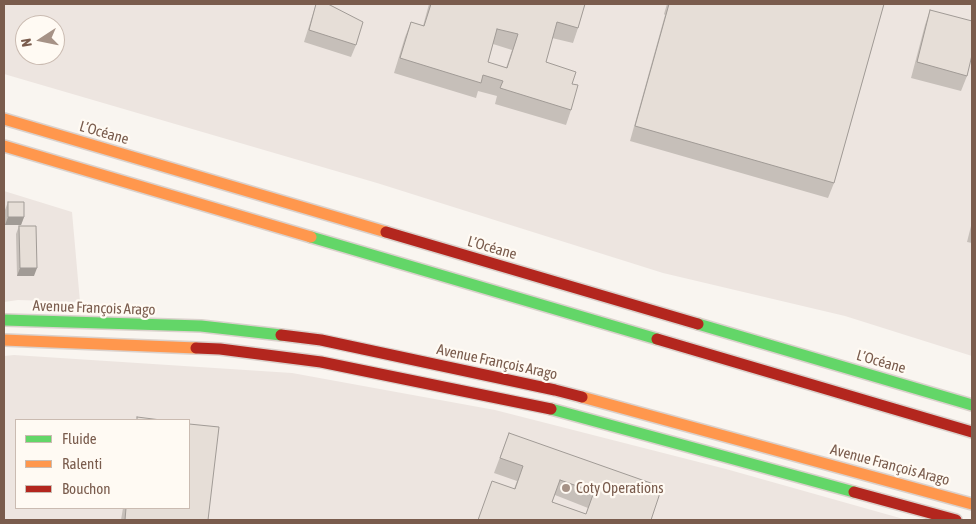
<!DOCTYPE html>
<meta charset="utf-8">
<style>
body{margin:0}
#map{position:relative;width:976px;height:524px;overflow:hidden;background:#f9f5f0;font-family:"Asap Condensed",sans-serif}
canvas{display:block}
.frame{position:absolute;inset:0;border:5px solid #7a5c4d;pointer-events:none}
.legend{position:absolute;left:15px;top:419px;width:175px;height:90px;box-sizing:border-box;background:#fffaf3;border:1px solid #cabbb1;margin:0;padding:6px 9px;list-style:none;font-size:15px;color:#7a5c4d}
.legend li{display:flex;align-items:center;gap:10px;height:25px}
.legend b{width:25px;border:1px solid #cabbb1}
.north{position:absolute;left:15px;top:15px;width:50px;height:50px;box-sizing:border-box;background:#fffaf3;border:1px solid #cabbb1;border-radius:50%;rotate:259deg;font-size:14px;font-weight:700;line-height:20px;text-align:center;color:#7a5c4d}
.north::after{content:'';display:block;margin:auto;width:18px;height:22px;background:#a69286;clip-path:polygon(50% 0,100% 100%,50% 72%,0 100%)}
</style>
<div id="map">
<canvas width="976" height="524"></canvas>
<div class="frame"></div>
<ul class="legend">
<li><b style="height:6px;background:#63d668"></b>Fluide</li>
<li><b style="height:6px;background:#ff974d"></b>Ralenti</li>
<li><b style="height:6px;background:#b3261e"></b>Bouchon</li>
</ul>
<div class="north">N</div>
</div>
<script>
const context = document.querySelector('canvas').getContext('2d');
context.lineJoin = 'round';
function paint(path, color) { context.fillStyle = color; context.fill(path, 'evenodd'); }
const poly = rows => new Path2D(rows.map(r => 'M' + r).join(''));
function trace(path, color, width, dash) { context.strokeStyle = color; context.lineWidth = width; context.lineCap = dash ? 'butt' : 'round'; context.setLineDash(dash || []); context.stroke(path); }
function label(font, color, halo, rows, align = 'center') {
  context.font = font + ' "Asap Condensed",sans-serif'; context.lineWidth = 4.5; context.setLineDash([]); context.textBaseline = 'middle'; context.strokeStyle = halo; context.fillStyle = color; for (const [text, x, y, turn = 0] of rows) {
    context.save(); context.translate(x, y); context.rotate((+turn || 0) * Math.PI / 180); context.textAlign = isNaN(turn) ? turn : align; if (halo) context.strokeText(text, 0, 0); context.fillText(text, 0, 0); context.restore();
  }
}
const industrial = poly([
 [4,4,972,4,972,356,845,316,663,273,377,183,4,74],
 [25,25,55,25,55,55,25,55],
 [4,191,72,212,80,302,18,300,4,302],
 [14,355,292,373,495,410,726,469,907,520,4,520,4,356],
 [16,420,189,420,189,508,16,508]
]);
const fast = poly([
 [311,237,657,339],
 [4,320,201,326,281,335],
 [698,324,972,405],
 [551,409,854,492]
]);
const slow = poly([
 [4,119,386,232],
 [4,146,311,237],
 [4,340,196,348],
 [582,397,972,504]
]);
const jam = poly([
 [386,232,698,324],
 [281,335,321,340,555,390,582,397],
 [657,339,972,432],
 [196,348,220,349,321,362,551,409],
 [854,492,956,520]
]);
const wall = poly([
 [316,4,356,45,351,57,304,42],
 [429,4,585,4,578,28,573,43,552,38,546,62,572,84,571,110,566,125,495,104,497,96,478,91,476,98,394,73,405,37,411,22,423,26],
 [493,44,512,50,506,68,488,62],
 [667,4,884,4,834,183,828,198,630,141,665,15,664,14],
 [930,10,967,76,961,91,911,78,925,25],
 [8,202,24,217,21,225,5,225,5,210],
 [972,222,972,243,967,242],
 [19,226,34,276,17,276,16,234],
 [509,433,651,520,477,520,514,489,517,481,494,473],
 [555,495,588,508,586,514,552,502],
 [123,508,189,508,208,520,121,520]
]);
const shadedWall = poly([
 [8,217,24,217,21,225,5,225],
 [20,268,37,268,34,276,17,276]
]);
const building = poly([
 [316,4,328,4,363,22,356,45,309,30,316,4],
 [431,4,585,4,578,28,557,22,546,62,576,72,572,84,578,85,571,110,500,88,503,81,483,75,481,83,400,58,411,22,424,26,431,4],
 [497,29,518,34,507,68,488,62,497,29],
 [669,4,884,4,834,183,635,126,669,4],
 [930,10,972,21,972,55,967,76,917,62,930,10],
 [8,202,24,202,24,217,8,217,8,202],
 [19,226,36,226,37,268,20,268,19,226],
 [137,417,161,420,137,420,137,417],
 [189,424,219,427,208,520,125,520,126,508,189,508,189,424],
 [509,433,662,487,651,520,478,520,492,481,515,489,523,466,500,458,509,433],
 [560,480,594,492,586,514,552,502,560,480]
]);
const markers = [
 [566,488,5,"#a69286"]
];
const streetNames = [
 ["L’Océane",104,133,16],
 ["L’Océane",492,248,16],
 ["Avenue François Arago",94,308,2],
 ["Avenue François Arago",497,362,12],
 ["L’Océane",881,362,16],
 ["Avenue François Arago",890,465,15]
];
const poiNames = [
 ["Coty Operations",576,488]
];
paint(industrial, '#ede5e0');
trace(fast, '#dad1cc', 14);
trace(slow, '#dad1cc', 14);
trace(jam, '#dad1cc', 14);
trace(fast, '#63d668', 11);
trace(slow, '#ff974d', 11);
trace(jam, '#b3261e', 11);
paint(wall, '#c6bfb9');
paint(shadedWall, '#a19b96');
paint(building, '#e6ded7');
trace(building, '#a19b96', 1);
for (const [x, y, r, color] of markers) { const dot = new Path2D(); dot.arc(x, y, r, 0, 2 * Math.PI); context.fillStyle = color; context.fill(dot); trace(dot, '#fffaf3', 2); }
label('15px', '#7a5c4d', '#fffaf3', streetNames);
label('15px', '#7a5c4d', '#fffaf3', poiNames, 'left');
</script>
